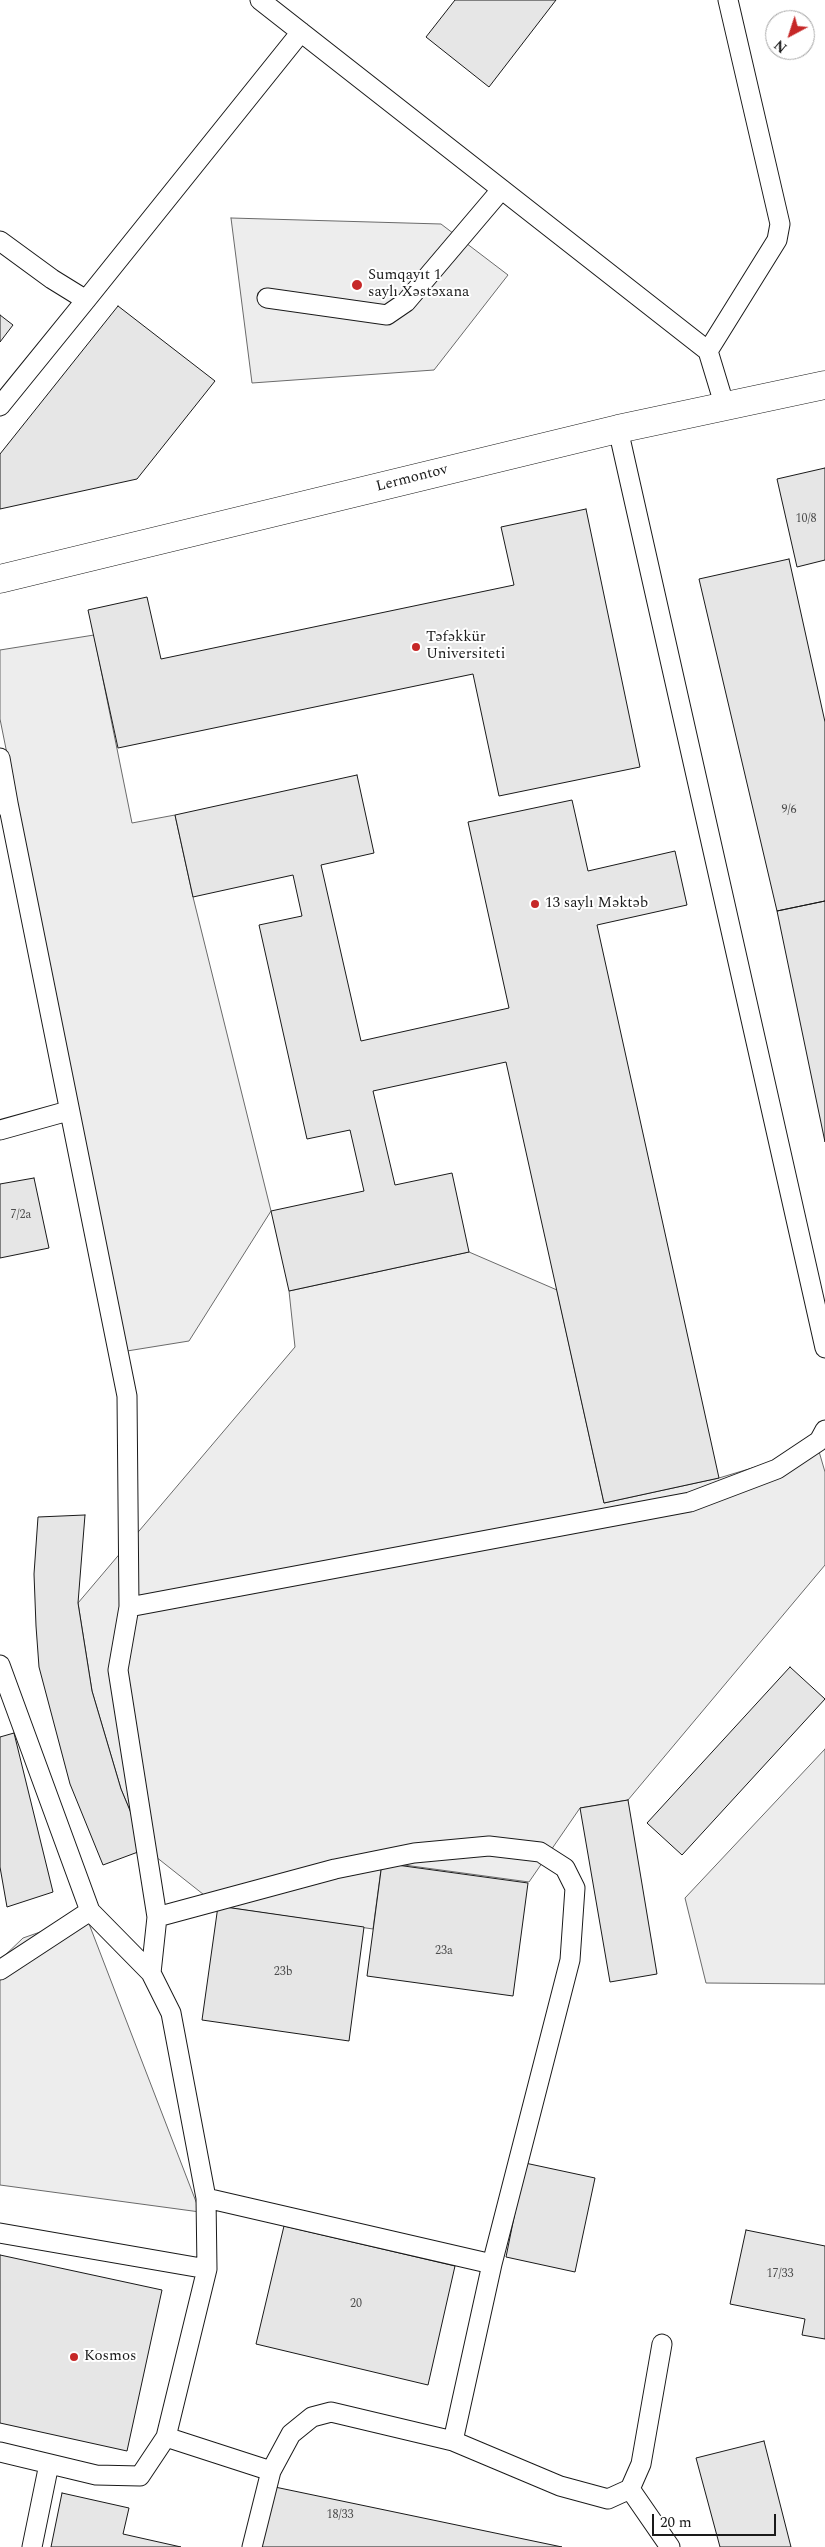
<!DOCTYPE html>
<meta charset="utf-8">
<style>
body{margin:0}
#map{position:relative;width:825px;height:2547px;overflow:hidden;background:#fff;font-family:Spectral,serif}
canvas{display:block}
.north{position:absolute;left:765px;top:10px;width:50px;height:50px;box-sizing:border-box;background:#fff;border:1px solid #a3a3a3;border-radius:50%;rotate:220deg;font-size:14px;font-weight:700;line-height:20px;text-align:center;color:#1a1a1a}
.north::after{content:'';display:block;margin:auto;width:18px;height:22px;background:#c62828;clip-path:polygon(50% 0,100% 100%,50% 72%,0 100%)}
.scale{position:absolute;left:652px;top:2514px;width:124px;height:22px;box-sizing:border-box;border:2px solid #1a1a1a;border-top:0;padding-left:6px;font-size:15px;line-height:18px;white-space:nowrap;color:#1a1a1a;-webkit-text-stroke:4px #fff;paint-order:stroke}
</style>
<div id="map">
<canvas width="825" height="2547"></canvas>
<div class="north">N</div>
<div class="scale">20 m</div>
</div>
<script>
const context = document.querySelector('canvas').getContext('2d');
context.lineJoin = 'round';
function paint(path, color) { context.fillStyle = color; context.fill(path, 'evenodd'); }
const poly = rows => new Path2D(rows.map(r => 'M' + r).join(''));
function trace(path, color, width, dash) { context.strokeStyle = color; context.lineWidth = width; context.lineCap = dash ? 'butt' : 'round'; context.setLineDash(dash || []); context.stroke(path); }
function label(font, color, halo, rows, align = 'center') {
  context.font = font + ' Spectral,serif'; context.lineWidth = 4; context.setLineDash([]); context.textBaseline = 'middle'; context.strokeStyle = halo; context.fillStyle = color; for (const [text, x, y, turn = 0] of rows) {
    context.save(); context.translate(x, y); context.rotate((+turn || 0) * Math.PI / 180); context.textAlign = isNaN(turn) ? turn : align; if (halo) context.strokeText(text, 0, 0); context.fillText(text, 0, 0); context.restore();
  }
}
const built = poly([
 [231,218,441,224,508,275,434,370,252,383,231,218],
 [94,635,132,823,175,815,193,897,271,1211,189,1341,127,1351,0,719,0,650,94,635],
 [469,1252,557,1290,604,1503,719,1478,818,1448,825,1472,825,1565,628,1800,580,1808,529,1882,382,1862,373,1929,218,1906,146,1849,121,1789,92,1691,78,1603,295,1347,289,1291,469,1252],
 [825,1749,825,1984,706,1983,685,1898,825,1749],
 [86,1916,200,2212,0,2185,0,1960,23,1938,86,1916]
]);
const building = poly([
 [455,0,556,0,489,87,426,37,455,0],
 [118,306,215,381,137,479,0,509,0,454,118,306],
 [0,315,13,325,0,342,0,315],
 [825,468,825,560,797,567,777,479,825,468],
 [586,509,640,767,499,796,473,674,118,748,88,610,147,597,161,659,514,585,501,527,586,509],
 [789,559,825,722,825,901,777,911,699,579,789,559],
 [357,775,374,853,321,865,361,1041,509,1008,468,822,572,800,588,871,675,851,687,905,597,925,719,1478,604,1503,506,1062,373,1091,395,1185,452,1173,469,1252,289,1291,271,1211,364,1191,350,1130,307,1139,259,925,302,916,293,875,193,897,175,815,357,775],
 [825,901,825,1142,777,911,825,901],
 [34,1178,49,1248,0,1258,0,1184,34,1178],
 [85,1515,78,1603,92,1691,121,1789,146,1849,103,1865,70,1784,39,1667,36,1626,34,1574,38,1517,85,1515],
 [790,1667,825,1699,682,1855,647,1823,790,1667],
 [14,1733,53,1892,7,1907,0,1867,0,1737,14,1733],
 [628,1800,657,1974,610,1982,580,1808,628,1800],
 [382,1863,528,1883,513,1996,367,1976,382,1863],
 [218,1906,364,1927,349,2041,202,2020,218,1906],
 [525,2163,595,2178,575,2272,506,2257,525,2163],
 [284,2226,455,2266,428,2385,256,2344,284,2226],
 [746,2230,825,2246,825,2339,802,2335,805,2319,730,2304,746,2230],
 [0,2255,162,2290,127,2451,0,2423,0,2255],
 [764,2441,791,2547,720,2547,696,2458,764,2441],
 [270,2486,562,2547,258,2547,270,2486],
 [62,2493,129,2508,123,2534,181,2547,51,2547,62,2493]
]);
const lane = poly([
 [260,0,708,351],
 [0,241,52,279,86,300,301,32],
 [267,298,387,315,406,302,501,190],
 [0,406,86,300],
 [725,407,708,351,777,240,780,224,728,0],
 [618,429,825,1348],
 [0,758,8,803,0,805],
 [8,803,127,1396,129,1607],
 [0,1130,68,1111],
 [0,1665,90,1911],
 [157,1917,118,1670,129,1607,690,1502,777,1469,819,1441,825,1430],
 [0,1970,90,1911,151,1973,157,1917,335,1869,414,1853,489,1846,540,1852,565,1868,575,1888,570,1960,492,2264,453,2441],
 [206,2198,492,2264],
 [0,2233,207,2269],
 [166,2437,271,2471],
 [0,2452,96,2475,140,2476,166,2437,207,2269,206,2198,171,2013,151,1973],
 [630,2489,670,2547],
 [32,2547,49,2464],
 [252,2547,271,2471,291,2434,312,2417,331,2412,453,2441,560,2486,608,2499,630,2489,641,2464,662,2344]
]);
const street = poly([
 [0,579,618,429,825,385]
]);
const markers = [
 [357,285,6,"#c62828"],
 [416,647,5,"#c62828"],
 [535,904,5,"#c62828"],
 [74,2357,5,"#c62828"]
];
const numberNames = [
 ["10/8",806,520],
 ["9/6",789,811],
 ["7/2a",21,1216],
 ["23a",444,1952],
 ["23b",283,1973],
 ["17/33",780,2275],
 ["20",356,2305],
 ["18/33",340,2516]
];
const poiNames = [
 ["Sumqayıt 1",368,276],
 ["saylı Xəstəxana",368,293],
 ["Təfəkkür",426,638],
 ["Universiteti",426,655],
 ["13 saylı Məktəb",545,904],
 ["Kosmos",84,2357]
];
const streetNames = [
 ["Lermontov",412,479,-14]
];
paint(built, '#ededed');
trace(built, '#6a6a6a', 1);
paint(building, '#e6e6e6');
trace(building, '#1a1a1a', 1);
trace(lane, '#1a1a1a', 21);
trace(street, '#1a1a1a', 29);
trace(lane, '#fff', 19);
trace(street, '#fff', 28);
for (const [x, y, r, color] of markers) { const dot = new Path2D(); dot.arc(x, y, r, 0, 2 * Math.PI); context.fillStyle = color; context.fill(dot); trace(dot, '#fff', 2); }
label('12px', '#4d4d4d', null, numberNames);
label('15px', '#1a1a1a', '#fff', poiNames, 'left');
label('15px', '#1a1a1a', '#fff', streetNames);
</script>
